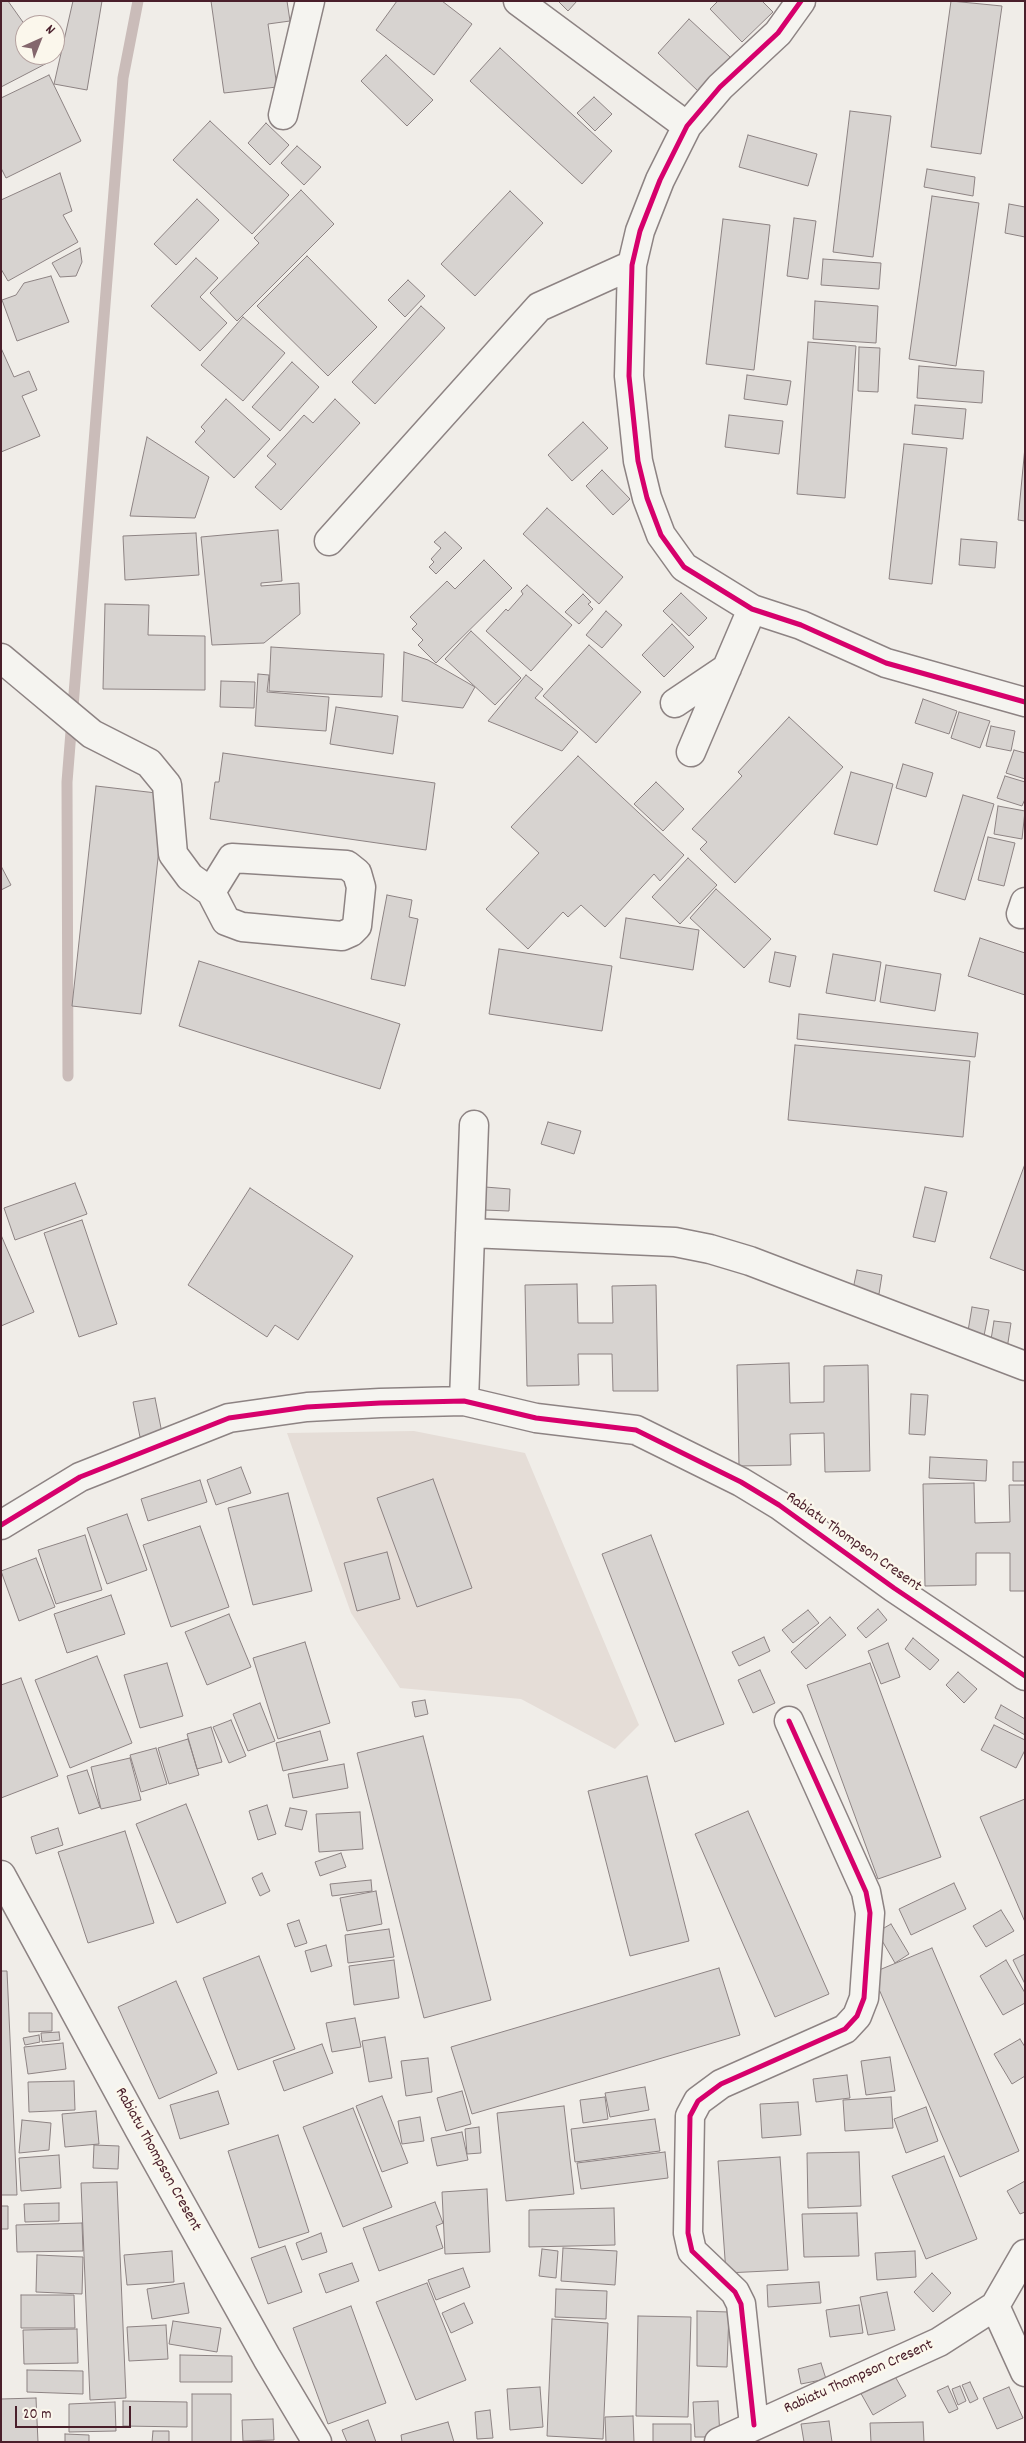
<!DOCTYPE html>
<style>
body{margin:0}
#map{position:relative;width:1026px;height:2443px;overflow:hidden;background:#f0ede8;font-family:Dekko,sans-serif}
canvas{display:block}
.frame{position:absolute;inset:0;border:2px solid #4a1f2b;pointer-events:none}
.north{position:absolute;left:15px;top:15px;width:50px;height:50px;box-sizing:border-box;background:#fbf7ec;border:1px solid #b4a19f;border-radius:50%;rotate:44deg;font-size:14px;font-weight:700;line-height:20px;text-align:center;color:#4a1f2b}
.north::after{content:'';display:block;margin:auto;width:18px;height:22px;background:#84676d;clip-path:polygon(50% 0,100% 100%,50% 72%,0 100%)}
.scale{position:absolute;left:15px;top:2406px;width:116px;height:22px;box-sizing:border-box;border:2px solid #4a1f2b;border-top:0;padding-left:6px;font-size:15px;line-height:18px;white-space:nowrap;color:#4a1f2b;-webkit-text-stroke:4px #fbf7ec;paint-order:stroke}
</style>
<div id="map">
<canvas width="1026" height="2443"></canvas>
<div class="frame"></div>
<div class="north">N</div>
<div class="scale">20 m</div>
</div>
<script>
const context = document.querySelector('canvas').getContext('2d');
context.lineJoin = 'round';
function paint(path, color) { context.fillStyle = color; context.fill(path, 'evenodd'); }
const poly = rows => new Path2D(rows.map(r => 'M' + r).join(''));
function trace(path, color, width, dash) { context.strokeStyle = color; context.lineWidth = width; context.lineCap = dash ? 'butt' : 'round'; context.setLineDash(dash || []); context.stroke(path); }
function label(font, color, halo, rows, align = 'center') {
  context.font = font + ' Dekko,sans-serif'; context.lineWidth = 5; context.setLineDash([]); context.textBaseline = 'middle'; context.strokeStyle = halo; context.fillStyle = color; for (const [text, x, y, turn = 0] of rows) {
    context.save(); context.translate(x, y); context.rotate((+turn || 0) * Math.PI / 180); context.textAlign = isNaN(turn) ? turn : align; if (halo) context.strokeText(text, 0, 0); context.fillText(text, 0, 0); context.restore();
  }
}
const built = poly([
 [414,1431,525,1453,639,1725,615,1749,521,1699,400,1688,351,1613,287,1433]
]);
const stream = poly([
 [68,1076,67,782,123,78,138,1]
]);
const building = poly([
 [1,1,8,1,25,25,25,55,46,55,51,61,1,87,1,1],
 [73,1,102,1,87,90,54,84,73,1],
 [211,1,287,1,290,21,268,24,277,87,224,93,211,1],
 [397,1,442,1,472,24,434,75,376,30,397,1],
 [558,1,577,1,568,11,558,1],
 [718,1,762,1,773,12,742,42,710,9,718,1],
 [951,1,1002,6,981,154,931,147,951,1],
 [689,19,730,57,698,91,658,53,689,19],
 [500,48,612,151,582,184,470,81,500,48],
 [386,55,433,100,407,126,361,81,386,55],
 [49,75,81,141,6,178,1,168,1,98,49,75],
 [594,97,612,114,595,131,577,113,594,97],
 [850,111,891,116,873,257,833,252,850,111],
 [210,121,289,195,252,234,173,160,210,121],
 [266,123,289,145,270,165,248,143,266,123],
 [748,135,817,154,808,186,739,167,748,135],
 [297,146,321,167,304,185,281,163,297,146],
 [927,169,975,177,973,196,924,187,927,169],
 [60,173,72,211,63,215,78,242,8,281,1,269,1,200,60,173],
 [301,190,334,224,237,321,210,293,259,243,254,238,301,190],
 [510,191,543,223,475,296,441,264,510,191],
 [932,196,979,203,956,366,909,359,932,196],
 [197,199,219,220,176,265,154,244,197,199],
 [1009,204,1025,207,1025,237,1005,233,1009,204],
 [794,218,816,221,808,279,787,276,794,218],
 [723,219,770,225,754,370,706,364,723,219],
 [80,248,82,262,76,276,60,277,52,263,80,248],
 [307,256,377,327,328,376,257,306,307,256],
 [196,258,218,278,200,297,227,323,200,351,151,306,196,258],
 [823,259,881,263,879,289,821,285,823,259],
 [51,276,69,322,17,341,2,300,16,295,24,283,51,276],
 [408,280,425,296,405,317,388,300,408,280],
 [815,301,878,306,876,343,813,339,815,301],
 [421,306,445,328,375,404,352,382,421,306],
 [243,317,285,353,243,401,201,365,243,317],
 [808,342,856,346,845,498,797,494,808,342],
 [859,347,880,348,878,392,858,391,859,347],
 [1,348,14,377,29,371,37,390,22,396,40,436,1,452,1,348],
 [292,362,319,387,280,431,252,407,292,362],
 [919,366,984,371,982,403,917,398,919,366],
 [747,375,791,381,787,405,744,399,747,375],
 [226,399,270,439,234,478,195,442,205,431,201,427,226,399],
 [335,399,360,423,281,510,255,487,276,464,267,456,304,415,313,423,335,399],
 [915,405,966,409,963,439,912,434,915,405],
 [729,415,783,421,779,454,725,447,729,415],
 [583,422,608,448,572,481,548,455,583,422],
 [147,437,209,477,195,518,130,516,147,437],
 [904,444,947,448,932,584,889,579,904,444],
 [1025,447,1025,521,1018,520,1025,447],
 [602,470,630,499,613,515,586,486,602,470],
 [547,508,623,577,599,604,523,534,547,508],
 [278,530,282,581,261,583,261,586,299,583,300,614,264,643,212,645,201,537,278,530],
 [445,532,462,548,436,574,429,567,434,562,431,559,441,548,434,542,445,532],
 [196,533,199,575,125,580,123,536,196,533],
 [961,539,997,542,995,568,959,565,961,539],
 [484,560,512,588,436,663,418,645,423,640,412,629,417,624,410,617,447,581,455,589,484,560],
 [527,585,572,625,531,671,486,631,506,609,508,611,523,594,521,591,527,585],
 [681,593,707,618,689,636,663,611,681,593],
 [583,594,591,602,588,604,593,609,579,624,565,612,583,594],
 [105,604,149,605,148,635,205,636,205,690,103,689,105,604],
 [606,611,622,625,602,648,586,635,606,611],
 [672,624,694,647,664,677,642,655,672,624],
 [471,631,521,678,495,705,445,659,471,631],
 [589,645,641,692,596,743,543,696,589,645],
 [271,647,384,654,382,697,269,691,271,647],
 [404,652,428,660,475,687,463,708,402,701,404,652],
 [258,674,269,675,267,692,329,697,326,731,255,726,258,674],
 [526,675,543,689,535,698,578,732,562,751,488,721,526,675],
 [221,681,255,682,254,708,220,707,221,681],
 [923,699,957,711,949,734,915,723,923,699],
 [336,707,398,716,393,754,330,744,336,707],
 [959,712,990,721,980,748,951,738,959,712],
 [789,717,843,767,735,883,700,849,707,842,692,829,742,776,738,772,789,717],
 [991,726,1015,731,1011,751,986,746,991,726],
 [1014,750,1025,753,1025,779,1006,773,1014,750],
 [223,753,435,783,426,850,210,819,215,782,219,782,223,753],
 [578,756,684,855,660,881,654,874,605,927,581,905,568,917,563,912,528,949,486,909,539,853,511,827,578,756],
 [903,764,933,773,926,797,896,788,903,764],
 [851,772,893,784,877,845,834,834,851,772],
 [1005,776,1025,782,1025,799,1022,806,997,798,1005,776],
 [656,782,684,809,663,831,634,804,656,782],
 [96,786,165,794,141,1014,72,1006,96,786],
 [963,795,994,804,965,900,934,891,963,795],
 [998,806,1025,811,1022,839,994,834,998,806],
 [988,837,1015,843,1004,886,978,880,988,837],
 [688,858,717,885,680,924,652,897,688,858],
 [1,866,11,885,1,890,1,866],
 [716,889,771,939,744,968,690,918,716,889],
 [387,895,412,900,409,917,418,919,405,986,371,979,387,895],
 [626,918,699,930,693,970,620,958,626,918],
 [980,938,1025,953,1025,995,968,976,980,938],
 [499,949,612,966,602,1031,489,1014,499,949],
 [775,952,796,956,790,987,769,982,775,952],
 [833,954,881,962,875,1001,826,993,833,954],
 [199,961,400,1024,380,1089,179,1026,199,961],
 [886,965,941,974,935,1011,880,1002,886,965],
 [799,1014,978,1033,975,1057,797,1039,799,1014],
 [795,1045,970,1061,963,1137,788,1120,795,1045],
 [548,1122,581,1131,574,1154,541,1144,548,1122],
 [1025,1164,1025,1271,990,1258,1025,1164],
 [75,1183,87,1214,15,1240,4,1208,75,1183],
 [485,1187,510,1189,509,1211,484,1210,485,1187],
 [925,1187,947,1192,935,1242,913,1237,925,1187],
 [250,1188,353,1256,298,1340,275,1325,267,1337,188,1285,250,1188],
 [82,1220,117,1324,79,1337,44,1233,82,1220],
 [1,1235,34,1312,1,1326,1,1235],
 [857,1270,882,1275,879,1294,853,1289,857,1270],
 [577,1284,578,1323,613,1323,612,1286,656,1285,658,1391,613,1391,612,1354,578,1354,579,1385,527,1386,525,1285,577,1284],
 [972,1307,989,1310,983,1341,967,1337,972,1307],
 [994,1321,1011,1323,1007,1349,990,1346,994,1321],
 [789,1363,790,1403,824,1402,824,1366,868,1365,870,1471,825,1472,824,1433,790,1434,791,1465,739,1466,737,1365,789,1363],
 [911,1394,928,1395,925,1435,909,1434,911,1394],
 [155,1398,162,1433,140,1437,133,1402,155,1398],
 [930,1457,987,1460,986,1481,929,1478,930,1457],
 [1013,1462,1025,1462,1025,1481,1013,1481,1013,1462],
 [241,1467,251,1493,216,1505,207,1480,241,1467],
 [433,1479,472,1588,417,1607,377,1498,433,1479],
 [200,1480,207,1502,148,1521,141,1499,200,1480],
 [974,1483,975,1523,1010,1522,1009,1485,1025,1485,1025,1591,1010,1591,1010,1553,976,1553,976,1585,925,1586,923,1484,974,1483],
 [288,1493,312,1591,253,1605,228,1508,288,1493],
 [127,1514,147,1570,107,1584,87,1528,127,1514],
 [200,1526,229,1607,171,1627,143,1545,200,1526],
 [85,1535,102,1590,56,1604,38,1550,85,1535],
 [651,1535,724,1724,675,1742,602,1554,651,1535],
 [387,1552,400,1599,357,1611,344,1563,387,1552],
 [36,1558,55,1607,19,1621,1,1571,36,1558],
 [111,1595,125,1634,67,1653,54,1614,111,1595],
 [878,1609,887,1620,866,1638,857,1628,878,1609],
 [808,1610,819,1623,793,1643,782,1630,808,1610],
 [229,1614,251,1667,207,1685,185,1632,229,1614],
 [830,1617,846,1635,806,1669,791,1652,830,1617],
 [764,1637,770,1651,739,1666,732,1652,764,1637],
 [913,1638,939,1660,930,1670,905,1649,913,1638],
 [305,1642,330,1723,278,1739,253,1658,305,1642],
 [888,1643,900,1677,881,1684,868,1651,888,1643],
 [97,1656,132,1743,70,1768,35,1680,97,1656],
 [167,1663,183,1716,140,1728,124,1675,167,1663],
 [870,1663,941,1857,878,1879,807,1685,870,1663],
 [760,1670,775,1703,753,1713,738,1680,760,1670],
 [958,1672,977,1689,964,1703,946,1685,958,1672],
 [21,1678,58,1776,1,1798,1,1685,21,1678],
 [425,1700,428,1714,415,1717,412,1702,425,1700],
 [260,1703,275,1741,248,1751,233,1714,260,1703],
 [1001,1705,1025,1719,1025,1735,995,1718,1001,1705],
 [231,1720,246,1756,229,1763,213,1727,231,1720],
 [994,1725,1025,1740,1025,1750,1016,1768,981,1750,994,1725],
 [211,1727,222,1762,197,1769,187,1734,211,1727],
 [320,1731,328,1760,283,1771,276,1743,320,1731],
 [423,1736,491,2000,424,2018,357,1753,423,1736],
 [188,1739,199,1775,169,1784,158,1748,188,1739],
 [156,1748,167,1784,141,1792,130,1755,156,1748],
 [130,1758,141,1800,101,1809,91,1767,130,1758],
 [344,1764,348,1788,293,1798,288,1774,344,1764],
 [87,1770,100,1807,79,1814,67,1776,87,1770],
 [647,1776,689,1941,630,1956,588,1791,647,1776],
 [1025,1799,1025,1922,980,1817,1025,1799],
 [186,1804,226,1903,177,1923,136,1824,186,1804],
 [267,1805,276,1834,258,1840,249,1811,267,1805],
 [290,1808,307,1811,302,1830,285,1826,290,1808],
 [748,1811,829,1994,775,2017,695,1834,748,1811],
 [360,1812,363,1849,319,1852,316,1814,360,1812],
 [58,1828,63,1845,36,1854,31,1837,58,1828],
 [125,1831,154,1923,88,1943,58,1852,125,1831],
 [341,1853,346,1867,320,1876,315,1862,341,1853],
 [262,1873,270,1891,260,1896,252,1878,262,1873],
 [371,1880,372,1891,332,1896,330,1884,371,1880],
 [954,1883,966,1909,911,1935,899,1909,954,1883],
 [376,1891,382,1924,347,1931,340,1898,376,1891],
 [1001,1910,1014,1931,986,1947,973,1926,1001,1910],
 [299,1920,307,1943,295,1947,287,1924,299,1920],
 [891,1924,909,1954,895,1963,877,1932,891,1924],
 [389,1929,394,1957,348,1963,345,1935,389,1929],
 [326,1945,332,1966,311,1972,305,1951,326,1945],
 [932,1948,1019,2151,960,2177,872,1973,932,1948],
 [1025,1954,1025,1984,1013,1960,1025,1954],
 [259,1956,295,2049,238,2070,203,1978,259,1956],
 [394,1960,399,1998,354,2005,349,1966,394,1960],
 [1006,1960,1025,1993,1025,2003,1003,2015,980,1976,1006,1960],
 [719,1968,740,2035,472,2114,451,2047,719,1968],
 [1,1971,7,1971,17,2195,1,2195,1,1971],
 [176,1981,217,2073,159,2099,118,2007,176,1981],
 [29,2013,52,2013,52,2031,29,2032,29,2013],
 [355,2018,361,2047,332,2052,326,2023,355,2018],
 [59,2032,60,2040,42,2042,41,2033,59,2032],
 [39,2035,40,2042,25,2045,23,2038,39,2035],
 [385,2037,392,2078,369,2082,362,2041,385,2037],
 [1020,2039,1025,2047,1025,2076,1012,2084,994,2054,1020,2039],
 [63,2043,66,2069,28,2074,24,2047,63,2043],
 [322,2044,333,2073,284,2091,273,2061,322,2044],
 [890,2057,895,2091,866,2095,861,2061,890,2057],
 [428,2058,432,2092,406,2096,401,2061,428,2058],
 [847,2075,850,2098,816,2102,813,2079,847,2075],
 [74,2081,75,2110,29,2112,28,2082,74,2081],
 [645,2087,649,2110,610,2117,605,2093,645,2087],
 [218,2091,229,2124,180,2139,170,2105,218,2091],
 [462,2091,471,2124,446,2131,437,2098,462,2091],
 [382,2096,408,2163,382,2172,356,2106,382,2096],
 [605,2097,608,2119,583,2123,580,2100,605,2097],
 [891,2097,893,2128,845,2131,843,2100,891,2097],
 [798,2102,801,2135,762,2138,760,2104,798,2102],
 [564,2106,574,2194,506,2201,497,2113,564,2106],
 [926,2107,938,2141,906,2153,894,2119,926,2107],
 [353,2108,392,2207,343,2227,303,2127,353,2108],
 [96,2111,99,2144,65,2147,62,2114,96,2111],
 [420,2117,424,2141,402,2144,398,2121,420,2117],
 [655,2119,660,2151,575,2162,571,2129,655,2119],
 [22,2120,51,2123,49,2150,19,2153,22,2120],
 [479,2127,481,2153,467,2154,465,2129,479,2127],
 [462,2132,468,2160,437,2166,431,2138,462,2132],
 [278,2135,309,2232,259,2248,228,2151,278,2135],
 [94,2145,119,2146,118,2169,93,2168,94,2145],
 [665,2152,668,2178,581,2189,577,2163,665,2152],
 [859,2152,861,2206,808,2208,807,2153,859,2152],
 [59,2155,61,2188,21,2191,19,2158,59,2155],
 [944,2156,977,2239,926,2259,892,2176,944,2156],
 [780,2157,788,2270,726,2273,718,2161,780,2157],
 [1025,2181,1025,2212,1020,2214,1007,2191,1025,2181],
 [117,2182,126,2398,90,2400,81,2183,117,2182],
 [487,2189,490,2252,445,2254,442,2192,487,2189],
 [435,2202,443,2223,436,2226,443,2248,379,2271,363,2228,435,2202],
 [59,2203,59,2221,25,2222,24,2204,59,2203],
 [1,2206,8,2206,8,2229,1,2229,1,2206],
 [614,2208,615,2245,529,2247,529,2210,614,2208],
 [857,2213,859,2256,804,2257,802,2214,857,2213],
 [82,2223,83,2251,17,2252,16,2225,82,2223],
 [321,2233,327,2252,302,2260,296,2243,321,2233],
 [285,2246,302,2292,268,2304,251,2258,285,2246],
 [563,2248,617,2251,615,2285,561,2281,563,2248],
 [542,2249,558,2251,556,2278,539,2276,542,2249],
 [172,2251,174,2282,127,2285,124,2255,172,2251],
 [915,2251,916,2277,877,2280,875,2253,915,2251],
 [37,2255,83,2257,82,2294,36,2292,37,2255],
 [352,2263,359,2281,326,2293,319,2274,352,2263],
 [463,2268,470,2287,436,2300,428,2280,463,2268],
 [932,2273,951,2293,933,2312,914,2292,932,2273],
 [819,2282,821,2303,768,2307,767,2285,819,2282],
 [184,2283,189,2313,152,2319,147,2289,184,2283],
 [427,2283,466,2380,416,2400,376,2302,427,2283],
 [556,2289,607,2291,606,2319,555,2317,556,2289],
 [887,2292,895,2330,868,2335,860,2297,887,2292],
 [21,2295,74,2295,75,2328,21,2328,21,2295],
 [464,2303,473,2323,451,2333,442,2313,464,2303],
 [859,2305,863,2333,830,2337,826,2310,859,2305],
 [351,2306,386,2403,328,2424,293,2328,351,2306],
 [697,2311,729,2312,727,2367,697,2366,697,2311],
 [638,2316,691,2317,688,2417,636,2416,638,2316],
 [552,2319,608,2323,603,2439,547,2436,552,2319],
 [173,2321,221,2328,217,2352,169,2344,173,2321],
 [166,2325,168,2359,129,2361,127,2327,166,2325],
 [77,2329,78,2363,24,2364,23,2330,77,2329],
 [180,2355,232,2356,232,2382,180,2382,180,2355],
 [821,2363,826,2379,801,2384,798,2369,821,2363],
 [27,2370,83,2371,83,2394,27,2392,27,2370],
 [892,2371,906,2396,873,2415,859,2390,892,2371],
 [970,2382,978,2399,970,2403,962,2385,970,2382],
 [948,2386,958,2409,949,2413,937,2391,948,2386],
 [960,2386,966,2401,958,2405,952,2389,960,2386],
 [540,2387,543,2427,510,2430,507,2389,540,2387],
 [1009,2387,1023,2418,997,2429,983,2398,1009,2387],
 [192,2394,231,2394,231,2442,192,2442,192,2394],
 [36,2398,38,2442,1,2442,1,2399,36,2398],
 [123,2401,187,2402,187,2427,123,2426,123,2401],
 [718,2401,720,2437,695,2437,693,2402,718,2401],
 [115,2402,116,2431,69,2432,69,2404,115,2402],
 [490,2410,493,2438,477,2439,475,2412,490,2410],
 [633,2416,634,2442,606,2442,605,2417,633,2416],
 [273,2419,274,2440,243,2441,242,2420,273,2419],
 [368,2420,376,2442,347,2442,342,2430,368,2420],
 [829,2421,832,2442,804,2442,801,2424,829,2421],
 [448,2422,454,2442,402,2442,401,2435,448,2422],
 [923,2422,924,2442,871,2442,870,2423,923,2422],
 [653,2424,691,2424,691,2442,653,2442,653,2424],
 [153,2431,169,2431,169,2442,152,2442,153,2431],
 [65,2434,89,2435,89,2442,65,2442,65,2434]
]);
const street = poly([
 [518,1,687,126],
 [801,1,778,33,720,87,687,126,660,180,640,231,632,265,629,376,638,461,647,498,661,535,684,567,752,609,801,625,886,663,1025,702],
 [283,115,310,1],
 [329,541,539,307,632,265],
 [1,658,92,734,149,763,167,785,173,854,190,877,211,892,226,921,242,927,342,936,351,932,357,926,361,887,357,873,347,865,232,858,211,892],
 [675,703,727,668],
 [691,752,752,609],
 [1021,914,1025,902],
 [470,1233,675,1242,710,1249,750,1261,1025,1366],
 [464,1401,474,1125],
 [1,1525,80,1477,229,1418,307,1407,380,1403,464,1401,536,1418,636,1430,741,1482,779,1505,894,1588,1025,1676],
 [1,1875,139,2129,267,2358,317,2442],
 [995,2306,1025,2372],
 [754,2425,741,2304,735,2292,692,2251,688,2233,690,2116,698,2101,721,2084,845,2029,857,2016,864,1998,870,1913,866,1892,789,1721],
 [719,2442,939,2342,995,2306,1025,2254]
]);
const cycleway = poly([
 [801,1,778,33,720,87,687,126,660,180,640,231,632,265,629,376,638,461,647,498,661,535,684,567,752,609,801,625,886,663,1025,702],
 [1,1525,80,1477,229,1418,307,1407,380,1403,464,1401,536,1418,636,1430,741,1482,779,1505,894,1588,1025,1676],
 [754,2425,741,2304,735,2292,692,2251,688,2233,690,2116,698,2101,721,2084,845,2029,857,2016,864,1998,870,1913,866,1892,789,1721]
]);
const streetNames = [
 ["Rabiatu Thompson Cresent",853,1543,35],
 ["Rabiatu Thompson Cresent",157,2160,61],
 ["Rabiatu Thompson Cresent",859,2378,-24]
];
paint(built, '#e5ddd7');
trace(stream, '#cabcb9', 11);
paint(building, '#d7d3d0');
trace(building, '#8d8383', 1);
trace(street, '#8d8383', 31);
trace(street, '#f5f4f0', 28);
trace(cycleway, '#d6006c', 5);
label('16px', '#4a1f2b', '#fbf7ec', streetNames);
</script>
